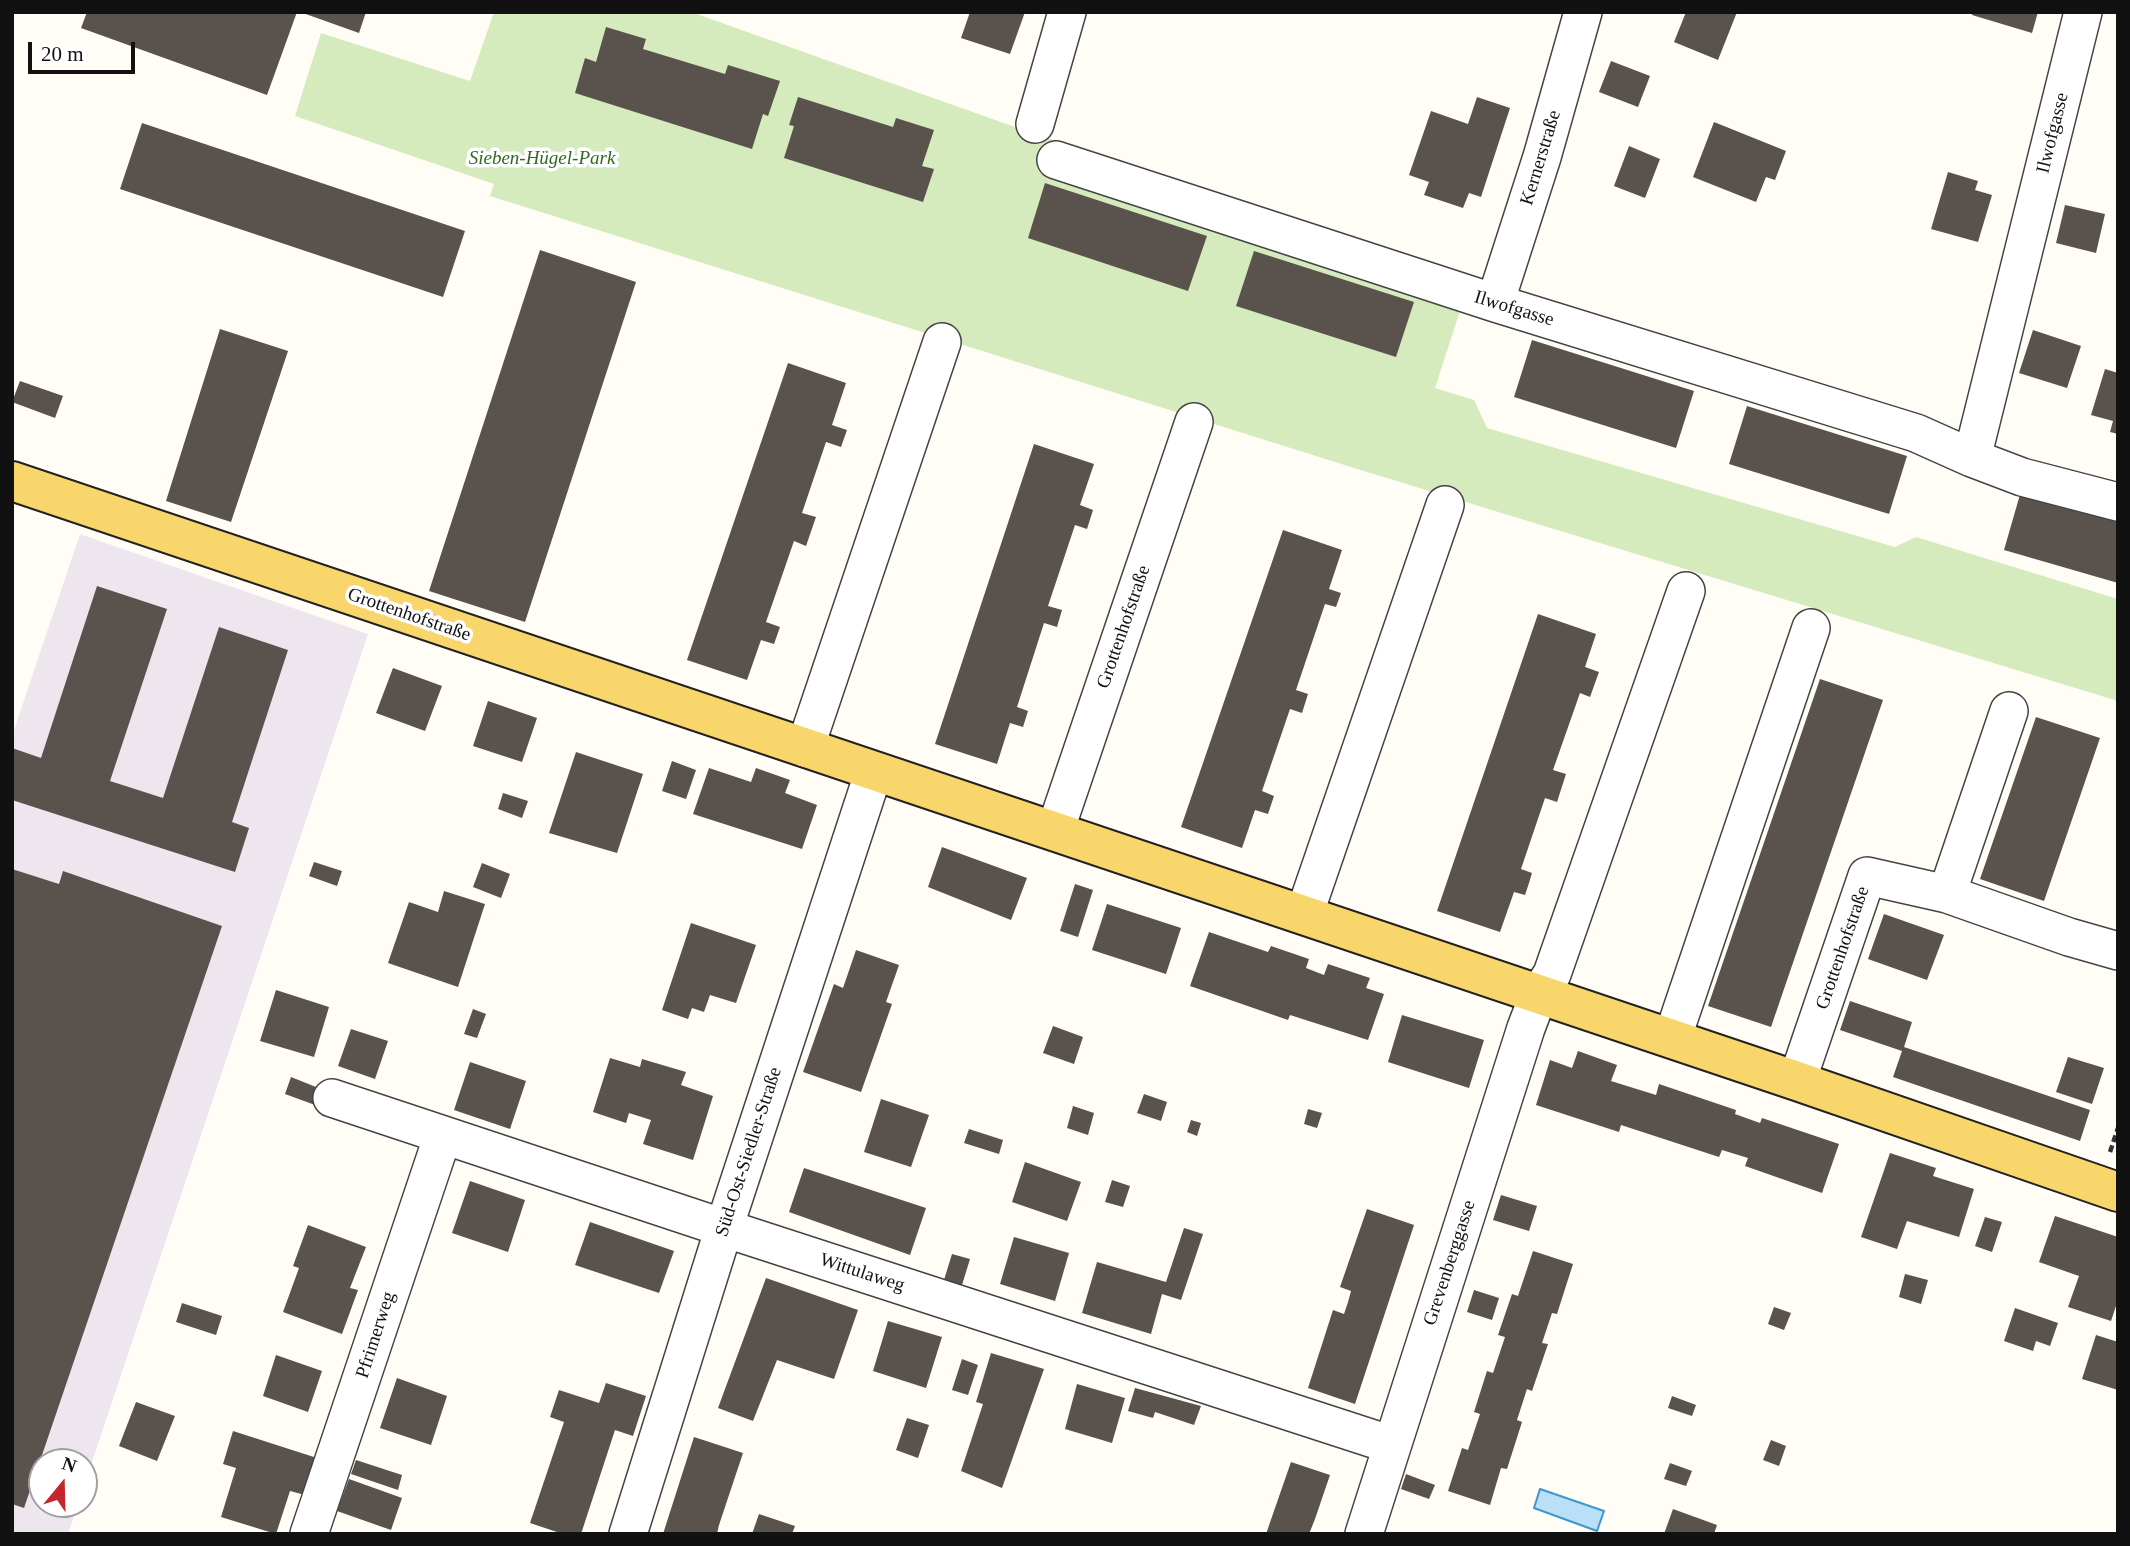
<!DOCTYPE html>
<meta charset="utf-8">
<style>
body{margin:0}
#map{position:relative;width:2130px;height:1546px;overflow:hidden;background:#fffdf5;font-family:Georgia,serif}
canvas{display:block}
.frame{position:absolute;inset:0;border:14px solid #111;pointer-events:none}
.north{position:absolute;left:28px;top:1448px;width:70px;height:70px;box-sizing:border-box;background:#fff;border:2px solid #a0a0a0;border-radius:50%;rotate:19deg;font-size:19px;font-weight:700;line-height:28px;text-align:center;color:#111}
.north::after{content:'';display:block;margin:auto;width:24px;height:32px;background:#c4262e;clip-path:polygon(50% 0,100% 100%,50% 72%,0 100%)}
.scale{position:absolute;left:28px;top:42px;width:107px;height:32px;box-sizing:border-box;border:4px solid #111;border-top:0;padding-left:9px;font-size:21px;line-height:24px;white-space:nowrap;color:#111;-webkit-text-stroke:5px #fff;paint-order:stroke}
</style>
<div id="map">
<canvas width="2130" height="1546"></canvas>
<div class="frame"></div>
<div class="north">N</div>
<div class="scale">20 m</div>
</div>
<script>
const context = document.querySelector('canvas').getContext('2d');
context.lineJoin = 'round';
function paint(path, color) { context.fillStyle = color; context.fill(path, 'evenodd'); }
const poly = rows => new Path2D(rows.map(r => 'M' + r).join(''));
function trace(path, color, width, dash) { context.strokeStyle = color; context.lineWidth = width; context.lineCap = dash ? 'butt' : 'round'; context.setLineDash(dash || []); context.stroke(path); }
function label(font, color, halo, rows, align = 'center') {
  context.font = font + ' Georgia,serif'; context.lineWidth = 7; context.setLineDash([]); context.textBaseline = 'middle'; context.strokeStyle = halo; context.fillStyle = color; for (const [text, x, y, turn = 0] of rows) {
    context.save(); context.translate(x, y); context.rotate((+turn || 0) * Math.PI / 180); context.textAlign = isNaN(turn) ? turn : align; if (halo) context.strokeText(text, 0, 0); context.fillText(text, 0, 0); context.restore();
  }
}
const industrial = poly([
 [80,534,368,634,84,1486,84,1462,42,1462,42,1504,78,1504,68,1534,12,1534,12,736]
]);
const green = poly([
 [494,12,691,12,1032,133,1470,280,1435,388,1474,400,1487,428,1895,547,1916,537,2118,599,2118,701,1354,468,490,196,494,184,295,116,321,33,470,81]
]);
const water = poly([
 [1540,1489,1604,1511,1597,1531,1534,1508,1540,1489]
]);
const building = poly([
 [87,12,297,12,267,95,81,28],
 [300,12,366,12,359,33],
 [970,12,1025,12,1010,54,961,38],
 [1686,12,1737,12,1718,60,1674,42],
 [1973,12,2038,12,2032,33,1972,15],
 [606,27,646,39,643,49,725,74,728,65,780,81,768,116,763,114,752,149,575,93,585,58,596,62],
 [1611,61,1650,76,1638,107,1599,92],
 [798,97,893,127,896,118,934,130,922,166,934,169,923,202,784,158,794,126,789,125],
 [1477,97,1510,108,1481,197,1469,193,1463,208,1424,195,1429,182,1409,175,1431,111,1468,124],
 [1714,122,1786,151,1775,180,1766,177,1756,202,1693,177],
 [142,123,465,231,443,297,120,189],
 [1629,146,1660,159,1645,198,1614,186],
 [1948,172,1978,181,1975,190,1992,195,1978,242,1931,229],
 [1045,183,1207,236,1188,291,1028,238],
 [2065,205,2105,214,2096,253,2056,243],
 [540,250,636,282,525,622,429,591],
 [1254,251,1414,302,1396,357,1236,306],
 [220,329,288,351,231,522,166,501],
 [2033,330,2081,346,2067,388,2019,373],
 [1532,340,1694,391,1676,448,1514,397],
 [788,363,846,383,832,425,847,430,841,447,826,442,802,513,816,517,806,546,794,541,766,622,780,627,774,644,761,640,747,680,687,660],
 [2105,369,2118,373,2118,434,2110,432,2113,421,2091,415],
 [20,381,63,396,55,418,12,402],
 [1747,406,1907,456,1889,514,1729,464],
 [1034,444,1094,464,1080,505,1093,510,1087,529,1075,525,1048,606,1062,610,1057,627,1044,623,1017,707,1028,711,1023,727,1010,723,997,764,935,744],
 [2021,491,2118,519,2118,583,2004,550],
 [1283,530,1342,550,1329,589,1341,593,1336,607,1325,604,1296,690,1308,694,1302,713,1290,709,1262,791,1274,796,1268,814,1255,810,1242,848,1181,827],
 [97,586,167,609,110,781,163,798,219,627,288,650,232,822,249,828,235,872,12,800,12,748,41,758],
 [1538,614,1596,634,1585,667,1599,672,1590,697,1580,693,1553,770,1566,774,1557,802,1545,798,1521,869,1532,873,1529,883,1525,895,1514,892,1500,932,1437,911],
 [393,668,442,686,425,731,376,713],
 [1820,679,1883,700,1771,1027,1708,1006],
 [488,701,537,718,522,762,473,746],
 [2036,717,2100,738,2044,901,1980,879],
 [576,752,643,774,617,853,549,833],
 [672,761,696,770,686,799,662,791],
 [709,768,751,782,756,768,790,780,785,793,817,805,802,849,693,814],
 [503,793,528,801,522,818,498,809],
 [942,847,1027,878,1011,920,928,887],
 [314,862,342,871,337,886,309,876],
 [482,863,510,874,501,898,473,887],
 [12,869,59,884,63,871,222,926,24,1508,12,1504],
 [1075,884,1093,890,1078,937,1060,931],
 [444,891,485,904,458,987,388,963,409,902,438,912],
 [1107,904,1181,928,1166,974,1092,950],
 [1884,914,1944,935,1927,980,1868,959],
 [691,923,756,945,736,1003,710,995,704,1012,692,1008,688,1019,662,1010],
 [1209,932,1268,952,1271,946,1309,959,1306,968,1324,975,1328,964,1370,978,1366,988,1384,994,1368,1040,1290,1015,1288,1020,1190,986],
 [856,950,899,965,886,1002,892,1004,861,1092,803,1072,834,984,843,988],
 [276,990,329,1007,314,1057,260,1041],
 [1850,1001,1912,1022,1904,1047,2090,1110,2080,1141,1893,1077,1902,1051,1840,1030],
 [473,1009,486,1014,477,1038,464,1034],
 [1402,1015,1484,1040,1469,1088,1388,1062],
 [1053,1026,1083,1037,1074,1064,1043,1053],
 [351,1029,388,1041,375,1079,338,1066],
 [1578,1051,1617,1065,1611,1081,1656,1095,1659,1084,1736,1110,1735,1114,1760,1123,1762,1118,1839,1144,1822,1193,1745,1166,1748,1158,1722,1150,1719,1157,1621,1125,1619,1132,1536,1105,1550,1060,1572,1068],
 [2068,1057,2104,1068,2092,1104,2056,1092],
 [610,1058,640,1067,642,1059,686,1072,681,1085,713,1096,693,1160,643,1144,651,1120,629,1113,626,1123,593,1112],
 [470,1062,526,1081,510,1129,454,1110],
 [291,1077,321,1089,315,1105,285,1094],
 [1144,1094,1167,1102,1161,1121,1137,1113],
 [881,1099,929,1115,911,1167,864,1152],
 [1073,1106,1094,1113,1088,1135,1067,1128],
 [1308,1109,1322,1113,1317,1128,1304,1124],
 [1191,1120,1201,1123,1197,1136,1187,1132],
 [969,1129,1003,1140,999,1154,964,1143],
 [1890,1153,1936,1168,1933,1176,1974,1189,1959,1237,1907,1221,1897,1249,1861,1237],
 [1025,1162,1081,1182,1067,1221,1012,1202],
 [804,1168,926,1208,910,1255,789,1212],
 [1112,1180,1130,1186,1123,1207,1105,1202],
 [470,1181,525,1200,508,1252,452,1233],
 [1501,1195,1537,1206,1529,1231,1493,1220],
 [1367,1209,1414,1225,1355,1404,1308,1388,1333,1310,1344,1314,1348,1302,1351,1291,1340,1287],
 [2055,1216,2118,1237,2118,1300,2111,1321,2068,1307,2079,1276,2039,1262],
 [1985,1217,2002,1222,1992,1252,1975,1246],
 [590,1222,674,1251,659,1293,575,1265],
 [308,1225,366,1247,350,1288,358,1290,342,1334,283,1312,299,1268,293,1266],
 [1184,1228,1203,1234,1181,1300,1162,1294,1151,1334,1082,1313,1097,1262,1166,1282],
 [1014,1237,1069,1253,1055,1301,1000,1284],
 [1533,1251,1573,1264,1557,1314,1552,1313,1542,1343,1548,1344,1532,1391,1527,1389,1517,1420,1522,1422,1507,1469,1501,1468,1490,1505,1448,1491,1462,1448,1468,1450,1480,1414,1474,1412,1487,1371,1493,1373,1505,1337,1498,1335,1512,1294,1518,1296],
 [952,1254,970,1259,962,1285,944,1280],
 [1905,1274,1928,1280,1921,1304,1899,1297],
 [766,1278,858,1310,834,1379,777,1360,753,1421,718,1408],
 [1474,1290,1499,1298,1492,1320,1467,1312],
 [182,1303,222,1316,216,1335,176,1322],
 [1774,1307,1791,1313,1784,1330,1768,1324],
 [2015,1308,2058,1323,2050,1346,2036,1341,2033,1351,2004,1341],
 [888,1321,942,1337,926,1388,873,1371],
 [2096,1335,2118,1342,2118,1390,2082,1379],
 [991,1353,1044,1369,1002,1488,961,1471,983,1404,976,1402],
 [276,1355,322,1371,308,1412,263,1396],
 [962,1359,978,1365,968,1395,952,1390],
 [397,1378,447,1396,431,1445,380,1428],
 [606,1383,646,1396,633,1436,615,1430,581,1534,563,1534,530,1523,564,1422,550,1417,559,1390,599,1403],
 [1077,1384,1125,1398,1112,1443,1065,1429],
 [1135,1388,1201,1406,1194,1425,1155,1412,1153,1418,1128,1411],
 [1672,1396,1696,1405,1692,1416,1668,1408],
 [136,1402,175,1416,157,1461,119,1446],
 [907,1418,929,1425,918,1458,896,1450],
 [233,1431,317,1458,305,1495,290,1491,276,1534,221,1517,236,1468,223,1464],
 [694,1437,743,1453,719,1525,717,1534,663,1534],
 [1771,1440,1786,1446,1779,1466,1763,1460],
 [356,1460,402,1475,398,1490,351,1474],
 [1291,1462,1330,1475,1315,1519,1309,1534,1266,1534],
 [1670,1463,1692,1471,1686,1486,1664,1479],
 [1406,1474,1435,1485,1429,1499,1401,1489],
 [349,1479,402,1498,391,1530,337,1511],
 [1673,1509,1717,1525,1714,1534,1664,1534],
 [759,1514,795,1526,792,1534,752,1534]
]);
const path = poly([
 [2110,1152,2118,1128]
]);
const minor = poly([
 [1035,124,1067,12],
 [1056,160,1495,303,1916,433,1972,458,2022,477,2118,502],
 [1495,303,1542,157,1583,12],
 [1972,458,2083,12],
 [805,748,942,342],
 [1055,831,1194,422],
 [1947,894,2069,937,2118,951],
 [1304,915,1445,505],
 [1672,1039,1811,628],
 [1797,1081,1867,876,1947,894,2009,711],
 [332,1098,724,1228,1392,1445],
 [309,1534,443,1135],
 [628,1534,724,1228,874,771],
 [1364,1534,1526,1028,1539,994,1552,974,1686,591]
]);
const major = poly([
 [12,481,1797,1081,2118,1192]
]);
const streetNames = [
 ["Ilwofgasse",2053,133,-76],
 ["Kernerstraße",1541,158,-73],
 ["Ilwofgasse",1514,309,17],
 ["Grottenhofstraße",409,615,19],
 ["Grottenhofstraße",1124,627,-71],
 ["Grottenhofstraße",1843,948,-71],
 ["Süd-Ost-Siedler-Straße",749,1152,-72],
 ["Grevenberggasse",1450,1263,-72],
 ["Wittulaweg",862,1273,18],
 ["Pfrimerweg",376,1335,-72]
];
const parkNames = [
 ["Sieben-Hügel-Park",542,159]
];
paint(industrial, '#eee6ef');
paint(green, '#d5ebbd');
paint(water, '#b9e0f7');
trace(water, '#3f96cf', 2);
paint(building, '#5a524d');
trace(minor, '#444', 40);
trace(major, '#222', 42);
trace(path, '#333', 4.5, [7, 3.5]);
trace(minor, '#fff', 37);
trace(major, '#f9d66b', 38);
label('19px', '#111', '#fff', streetNames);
label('italic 19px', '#2f6b1f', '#fff', parkNames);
</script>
